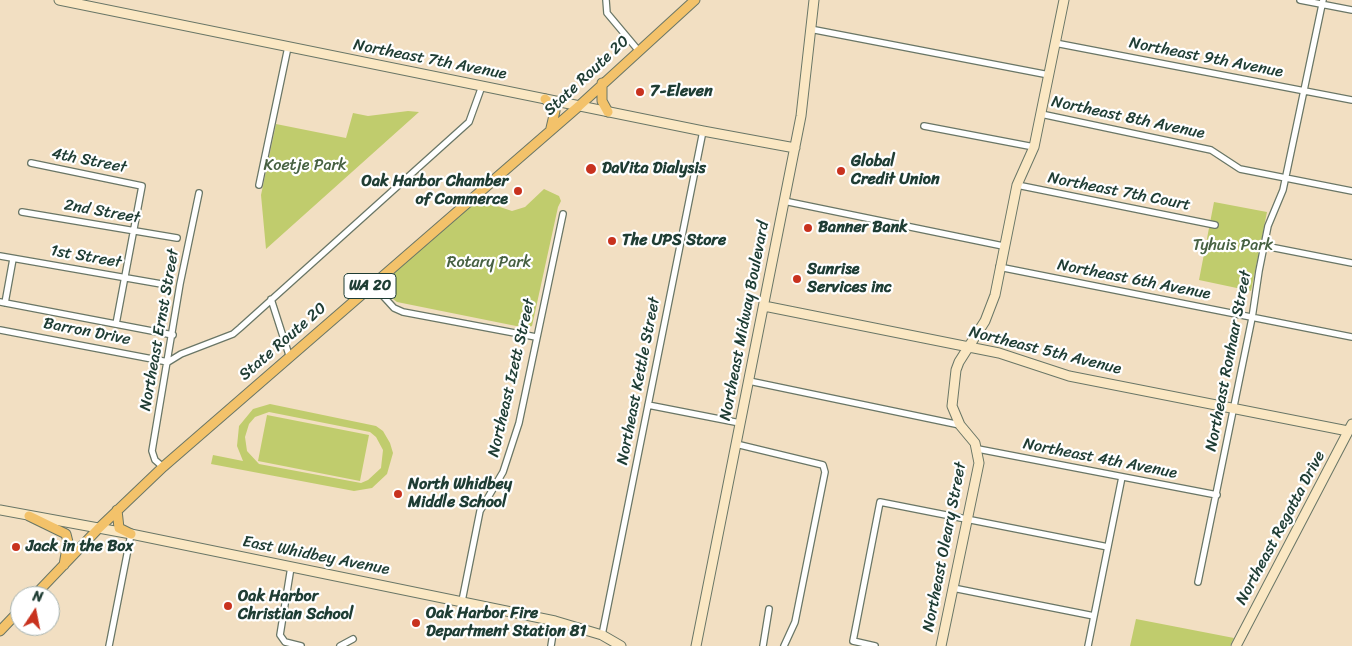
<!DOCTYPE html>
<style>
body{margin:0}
#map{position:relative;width:1352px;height:646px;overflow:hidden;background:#f2dfc2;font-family:Sriracha,sans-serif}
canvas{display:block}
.north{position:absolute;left:10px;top:586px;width:50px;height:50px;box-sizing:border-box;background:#fff;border:1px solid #a5b1ae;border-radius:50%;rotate:11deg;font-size:14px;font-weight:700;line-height:20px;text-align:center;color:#1f3d34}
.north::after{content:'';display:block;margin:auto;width:18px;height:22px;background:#c8321e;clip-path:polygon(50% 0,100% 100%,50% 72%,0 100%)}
</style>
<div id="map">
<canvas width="1352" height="646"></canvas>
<div class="north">N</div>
</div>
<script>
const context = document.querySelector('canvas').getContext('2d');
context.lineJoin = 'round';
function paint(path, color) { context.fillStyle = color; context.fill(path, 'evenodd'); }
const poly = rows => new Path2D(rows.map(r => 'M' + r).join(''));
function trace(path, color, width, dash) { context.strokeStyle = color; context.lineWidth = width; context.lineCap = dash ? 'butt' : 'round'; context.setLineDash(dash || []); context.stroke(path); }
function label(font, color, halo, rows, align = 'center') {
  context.font = font + ' Sriracha,sans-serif'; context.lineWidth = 4.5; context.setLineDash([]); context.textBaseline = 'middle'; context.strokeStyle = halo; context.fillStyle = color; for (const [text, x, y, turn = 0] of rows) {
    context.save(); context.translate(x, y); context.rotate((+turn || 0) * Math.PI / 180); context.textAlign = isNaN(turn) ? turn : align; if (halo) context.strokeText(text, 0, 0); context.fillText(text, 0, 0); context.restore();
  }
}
const green = poly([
 [408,111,419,112,266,249,261,195,276,124,346,138,353,113,368,116],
 [544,189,559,196,561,201,558,207,532,326,526,328,397,302,383,291,382,282,485,194,497,206,512,211,525,207],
 [1214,202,1267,212,1251,291,1199,280],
 [270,404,376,426,383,431,390,443,393,453,387,474,372,488,354,491,211,464,213,455,243,461,237,446,239,426,253,409],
 [269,412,370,432,376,437,383,450,381,468,368,480,361,483,259,464,247,451,245,437,249,424,255,417],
 [267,415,369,435,360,481,258,461],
 [1136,619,1234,638,1230,646,1130,646]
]);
const street = poly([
 [606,0,607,13,638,50],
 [1300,0,1352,10],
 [810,29,1049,75],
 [1055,43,1352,100],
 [1041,114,1211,150,1240,169,1352,191],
 [924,126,1034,147],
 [31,163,142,186,116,324],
 [259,185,288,47],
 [1017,185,1215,225],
 [784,201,1003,246],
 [22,212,177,238],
 [1265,246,1352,263],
 [0,256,167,285],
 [999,267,1352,337],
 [372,284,394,308,403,312,536,337],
 [271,299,289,355],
 [0,302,173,335],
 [5,303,13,259],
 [0,330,168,362],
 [168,362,181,354,233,334,240,328,469,122,482,86],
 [749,381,960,425],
 [648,405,740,423],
 [736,444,823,465,825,472,795,622,784,646],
 [978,449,1217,495],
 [163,467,155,460,152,451,180,284,199,193],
 [291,567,280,635,285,642,301,646],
 [1198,582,1252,318,1259,271,1268,226,1283,190,1323,0],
 [953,588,1094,616],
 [462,601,480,511,503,472,519,423,563,214],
 [602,635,703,131],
 [109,646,131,534],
 [340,646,353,639],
 [551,646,555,621],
 [763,646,769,609],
 [875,646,853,641,880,502,1108,547],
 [1088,646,1122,477]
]);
const secondary = poly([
 [59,0,703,131,795,148],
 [764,306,999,353,1069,376,1348,431],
 [0,510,131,534,555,621,602,635,621,646],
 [696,646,801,116,814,0],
 [941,646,979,463,975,443,960,425,952,406,956,370,959,362,985,321,995,295,1017,185,1034,147,1064,0],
 [1236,646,1352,424]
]);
const primary = poly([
 [602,83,602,101,608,112],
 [545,99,554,107,555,111,551,128],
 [117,510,119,528,131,534],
 [29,516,66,534,68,542,64,565],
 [34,596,98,529,163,467,579,106,695,0],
 [0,631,20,610]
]);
const markers = [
 [640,92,5,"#c8321e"],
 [591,169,6,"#c8321e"],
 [841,171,5,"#c8321e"],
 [518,191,5,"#c8321e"],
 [808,228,5,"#c8321e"],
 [612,241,5,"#c8321e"],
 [797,279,5,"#c8321e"],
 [398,494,5,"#c8321e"],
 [16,547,5,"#c8321e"],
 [228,606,5,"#c8321e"],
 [416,623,5,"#c8321e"]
];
const shields = [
 [370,286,52]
];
const shieldNames = [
 ["WA 20",370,286]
];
const streetNames = [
 ["Northeast 9th Avenue",1206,58,11],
 ["Northeast 7th Avenue",430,60,11],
 ["State Route 20",587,76,-43],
 ["Northeast 8th Avenue",1128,118,12],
 ["4th Street",89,161,11],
 ["Northeast 7th Court",1119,192,11],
 ["2nd Street",102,212,10],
 ["1st Street",86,257,10],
 ["Northeast 6th Avenue",1134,280,11],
 ["Northeast Midway Boulevard",745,321,-79],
 ["Northeast Ernst Street",160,330,-80],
 ["Barron Drive",87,332,11],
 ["State Route 20",283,342,-41],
 ["Northeast 5th Avenue",1045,351,14],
 ["Northeast Ronhaar Street",1229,361,-79],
 ["Northeast Izett Street",512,378,-77],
 ["Northeast Kettle Street",639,381,-79],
 ["Northeast 4th Avenue",1100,459,11],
 ["Northeast Regatta Drive",1281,528,-62],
 ["Northeast Oleary Street",945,547,-79],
 ["East Whidbey Avenue",316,556,11]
];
const poiNames = [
 ["7-Eleven",650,92],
 ["Global",851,162],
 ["Credit Union",851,180],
 ["DaVita Dialysis",602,169],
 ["Oak Harbor Chamber",508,182,"right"],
 ["of Commerce",508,200,"right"],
 ["Banner Bank",818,228],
 ["The UPS Store",622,241],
 ["Sunrise",807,270],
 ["Services inc",807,288],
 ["North Whidbey",408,485],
 ["Middle School",408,503],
 ["Jack in the Box",26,547],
 ["Oak Harbor",238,597],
 ["Christian School",238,615],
 ["Oak Harbor Fire",426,614],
 ["Department Station 81",426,632]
];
const parkNames = [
 ["Koetje Park",305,166],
 ["Tyhuis Park",1233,246],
 ["Rotary Park",489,263]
];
paint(green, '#c0cc6d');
trace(street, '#697666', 8);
trace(secondary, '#697666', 11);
trace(primary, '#697666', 11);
trace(street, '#fff', 5.5);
trace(secondary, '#fae7c3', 9);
trace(primary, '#f3c26a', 9);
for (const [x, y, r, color] of markers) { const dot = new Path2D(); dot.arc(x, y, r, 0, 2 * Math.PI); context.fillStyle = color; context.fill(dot); trace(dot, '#fff', 2); }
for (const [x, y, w] of shields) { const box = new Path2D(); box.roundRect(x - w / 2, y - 12.5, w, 25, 4); context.fillStyle = '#fff'; context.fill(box); trace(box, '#1f3d34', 1); }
label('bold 15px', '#1f3d34', null, shieldNames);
label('16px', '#1f3d34', '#fff', streetNames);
label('bold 16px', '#1f3d34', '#fff', poiNames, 'left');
label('16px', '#476142', '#fff', parkNames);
</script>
